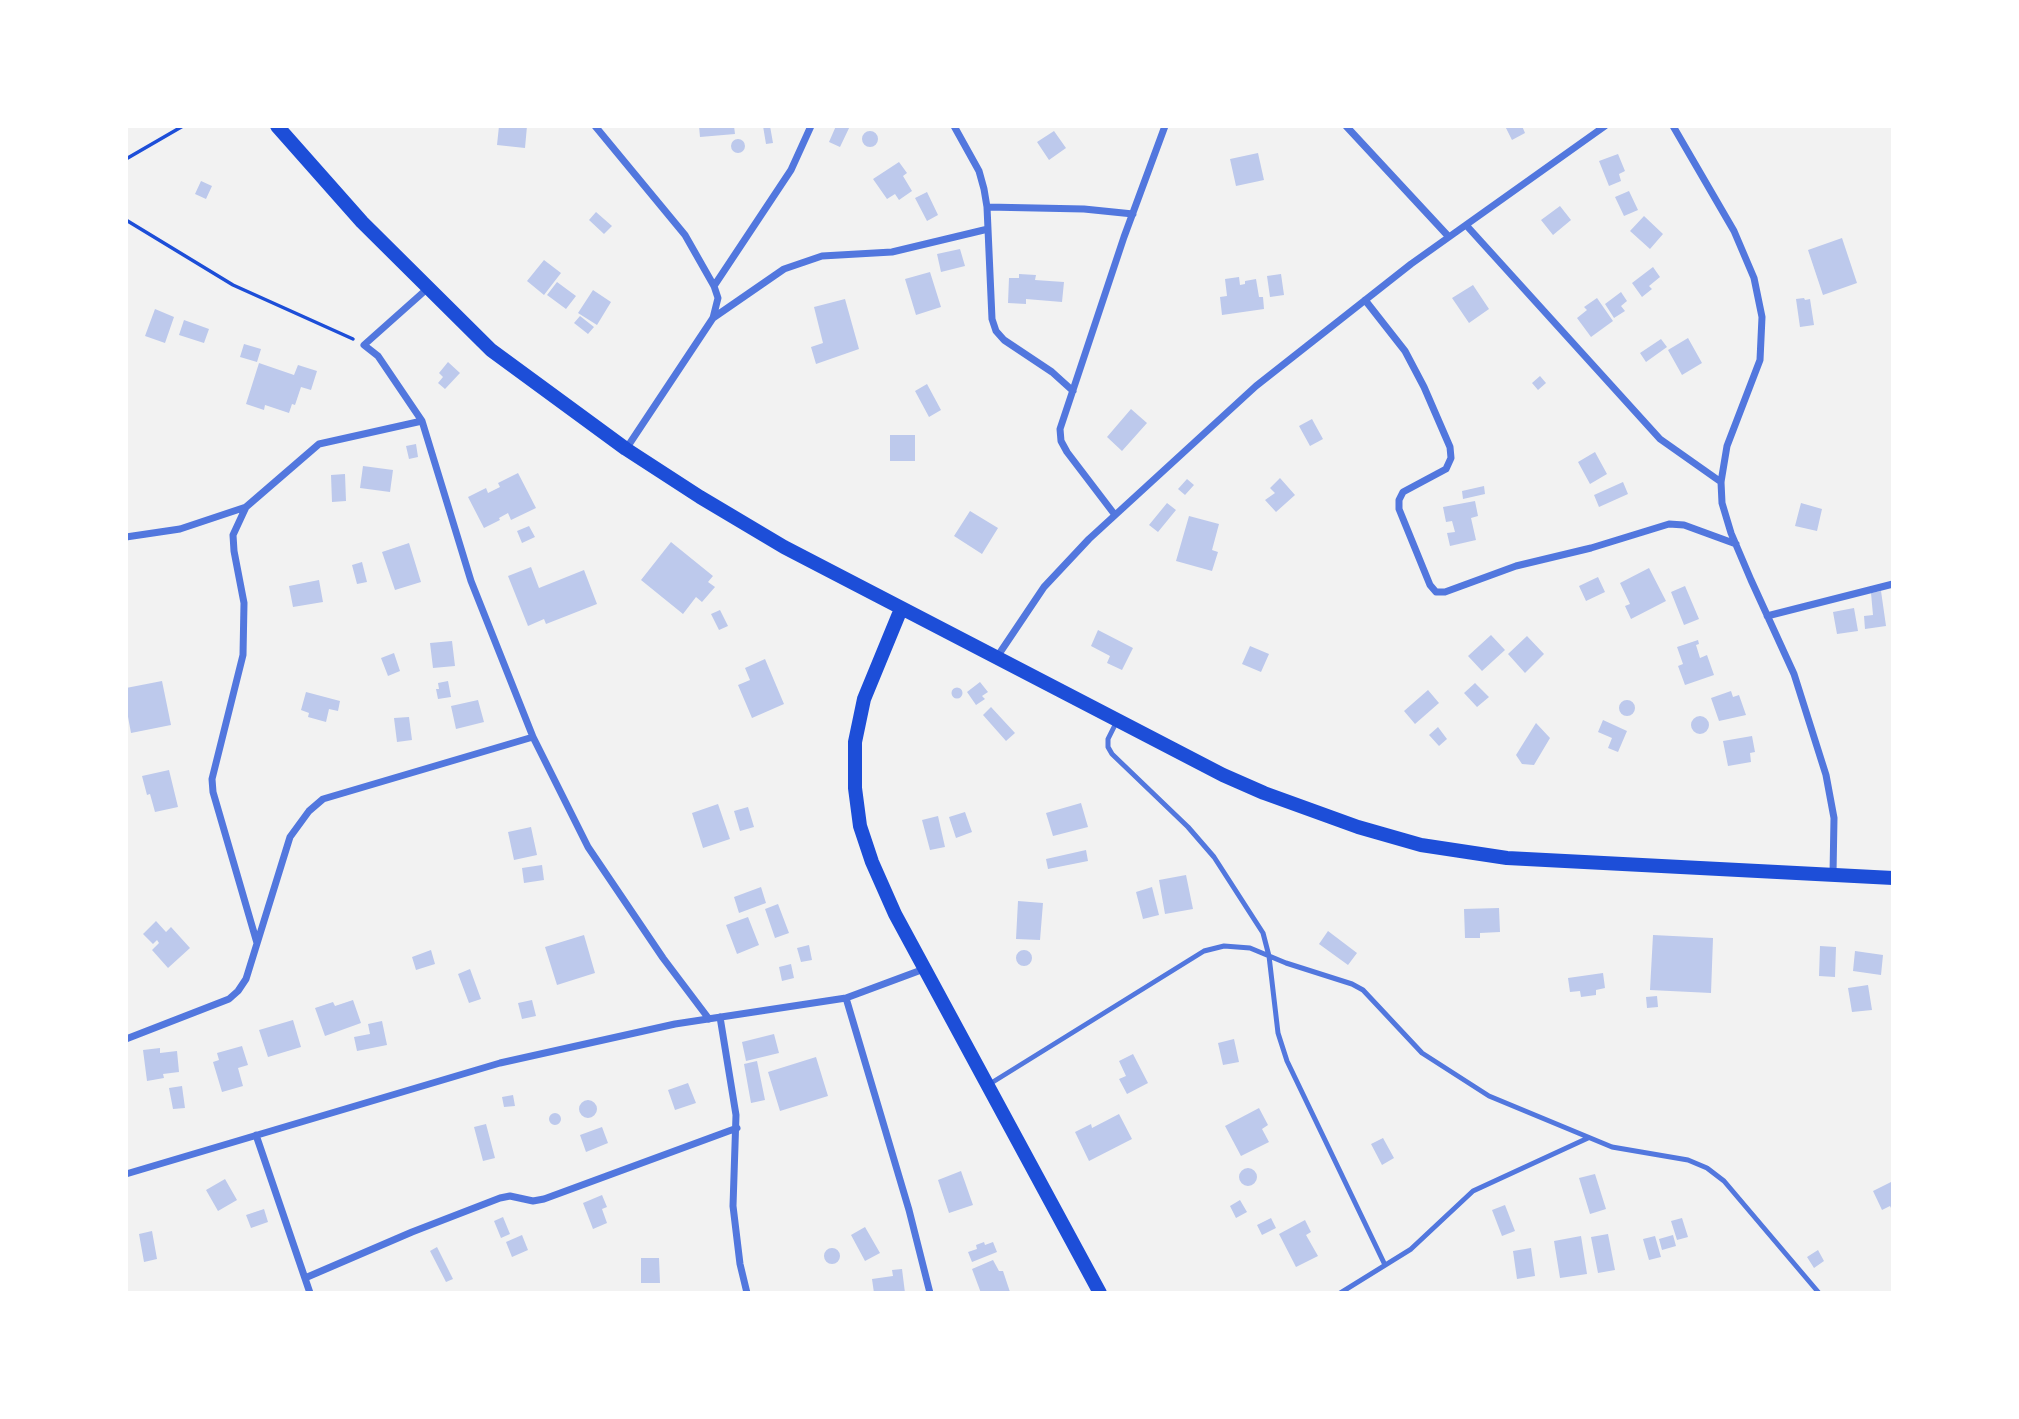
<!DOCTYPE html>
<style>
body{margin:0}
#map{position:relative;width:2019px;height:1419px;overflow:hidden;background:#f2f2f2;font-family:Commissioner,sans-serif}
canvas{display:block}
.frame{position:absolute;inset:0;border:128px solid #fff;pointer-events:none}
</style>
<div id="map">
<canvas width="2019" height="1419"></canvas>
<div class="frame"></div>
</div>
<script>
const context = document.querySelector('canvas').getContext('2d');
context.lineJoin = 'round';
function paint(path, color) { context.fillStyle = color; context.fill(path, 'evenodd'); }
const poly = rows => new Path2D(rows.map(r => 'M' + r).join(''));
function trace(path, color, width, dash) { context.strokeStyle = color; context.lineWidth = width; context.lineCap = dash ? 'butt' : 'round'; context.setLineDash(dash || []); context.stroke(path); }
const building = poly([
 [499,126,527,126,525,148,497,145],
 [699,126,734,126,735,134,700,137],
 [763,126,770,126,773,143,766,144],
 [836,126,850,126,840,147,829,142],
 [1505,126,1522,126,1525,133,1512,140],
 '862 139a8 8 0 1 1 16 0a8 8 0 1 1-16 0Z',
 [1054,131,1066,148,1049,160,1037,142],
 '731 146a7 7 0 1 1 14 0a7 7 0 1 1-14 0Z',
 [1258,153,1264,180,1236,186,1230,159],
 [1618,154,1625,171,1619,174,1621,181,1609,186,1599,161],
 [899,162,907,173,903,176,912,191,899,200,895,194,887,199,873,179],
 [201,181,212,186,206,199,195,194],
 [1629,191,1638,210,1624,216,1615,197],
 [927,192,938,215,927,221,915,198],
 [1560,206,1571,220,1553,235,1541,220],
 [596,212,612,226,604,234,589,220],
 [1644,216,1663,234,1650,249,1630,231],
 [1842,238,1857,283,1823,295,1808,250],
 [960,249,965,266,941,272,937,254],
 [544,260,561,273,544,295,527,281],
 [1653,267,1660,277,1649,286,1652,289,1642,297,1632,283],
 [930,272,941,307,916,315,905,279],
 [1019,274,1036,275,1035,280,1064,282,1062,302,1026,299,1026,304,1008,303,1009,278,1019,278],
 [1281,274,1284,295,1270,297,1267,276],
 [1239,277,1240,285,1245,284,1245,281,1256,279,1259,297,1263,297,1264,309,1222,315,1220,297,1227,296,1225,279],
 [557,282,576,296,566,309,547,295],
 [1473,285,1489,309,1469,323,1452,298],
 [593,290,611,302,597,325,578,313],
 [1621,292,1627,301,1621,306,1625,311,1614,318,1605,304],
 [1597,298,1613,321,1591,337,1577,318,1587,310,1584,307],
 [1804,298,1805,300,1810,299,1814,325,1800,327,1796,299],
 [845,299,859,349,816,364,811,347,823,343,814,307],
 [155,309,174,317,165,343,145,336],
 [580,316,594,327,588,334,574,323],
 [184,320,209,329,204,343,179,335],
 [1688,338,1702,363,1682,375,1668,350],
 [1661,339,1667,347,1646,362,1640,353],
 [244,344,261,349,257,362,240,357],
 [448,362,460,373,445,389,438,383,443,377,439,373],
 [259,363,294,375,298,365,317,371,311,390,301,387,295,405,292,404,289,413,265,405,264,410,246,404],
 [1540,376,1546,383,1538,390,1532,383],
 [927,384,941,410,929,417,915,391],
 [1131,409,1147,423,1122,451,1107,437],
 [1312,419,1323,439,1310,446,1299,426],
 [890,435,915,435,915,461,890,461],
 [416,444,418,457,409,459,406,446],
 [1595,452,1607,474,1590,484,1578,462],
 [363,466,393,470,390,492,360,488],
 [518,473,536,508,511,520,508,513,499,518,500,520,484,528,468,497,486,488,488,493,500,487,498,483],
 [345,474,346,501,332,502,331,475],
 [1280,478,1295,495,1276,512,1265,500,1275,493,1270,488],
 [1187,479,1194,485,1185,495,1178,489],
 [1623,482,1628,494,1599,507,1594,495],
 [1484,486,1485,494,1463,499,1462,491],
 [1475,501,1478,516,1471,518,1476,540,1450,546,1447,533,1455,532,1452,521,1446,522,1443,507],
 [1167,503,1176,510,1158,532,1149,525],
 [1801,503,1822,509,1817,531,1795,526],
 [970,511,998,528,982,554,954,536],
 [1189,516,1219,524,1212,550,1218,552,1212,571,1176,561],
 [529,526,535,537,522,543,517,531],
 [671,542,713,576,708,582,715,587,702,602,696,597,683,614,641,580],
 [409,543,421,582,395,590,382,552],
 [362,562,367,582,357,584,352,565],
 [531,567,539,588,584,570,597,604,546,624,544,619,528,626,508,576],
 [1649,568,1666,601,1631,619,1625,606,1630,604,1620,583],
 [1598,577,1605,592,1586,601,1579,586],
 [319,580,323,602,293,607,289,586],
 [1685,586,1699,619,1684,625,1671,592],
 [1881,591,1886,626,1865,629,1864,616,1873,615,1871,593],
 [1854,608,1858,631,1837,634,1833,612],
 [720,610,728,626,719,630,711,614],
 [1098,630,1133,648,1122,670,1107,663,1110,656,1091,646],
 [1491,635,1505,650,1482,671,1468,656],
 [1527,636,1544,654,1525,673,1508,654],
 [1698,640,1699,644,1696,645,1700,658,1707,655,1714,675,1685,685,1678,666,1683,664,1677,647],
 [452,641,455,666,433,668,430,643],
 [1250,646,1269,654,1261,672,1242,664],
 [394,653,400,671,388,676,381,658],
 [765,659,784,704,752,718,738,685,750,680,745,668],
 [162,681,171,725,131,733,126,706,126,688],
 [448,681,451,697,438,699,436,689,439,689,438,683],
 [980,682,988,692,982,696,985,699,976,705,967,692],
 [1475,683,1489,697,1477,707,1464,693],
 '951.5 693a5.5 5.5 0 1 1 11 0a5.5 5.5 0 1 1-11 0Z',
 [1428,690,1439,703,1415,724,1404,711],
 [1731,691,1733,697,1739,695,1746,715,1719,721,1711,698],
 [306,692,340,701,338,711,329,709,326,722,308,717,309,713,301,710],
 '1619 708a8 8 0 1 1 16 0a8 8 0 1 1-16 0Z',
 [478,700,484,722,456,729,451,706],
 [991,707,1015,733,1006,741,983,715],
 '1691 725a9 9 0 1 1 18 0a9 9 0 1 1-18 0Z',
 [409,717,412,740,397,742,394,718],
 [1603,720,1627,731,1618,752,1608,748,1612,738,1598,732],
 [1536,723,1550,738,1534,765,1522,764,1516,755],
 [1438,727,1447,739,1439,746,1429,735],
 [1752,736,1755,752,1750,753,1751,762,1728,766,1723,741],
 [169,770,178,807,155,812,150,794,147,795,142,776],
 [1081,803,1088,827,1053,836,1046,813],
 [718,804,730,839,703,848,692,813],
 [748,807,754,827,740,831,734,811],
 [965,812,972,832,956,838,949,817],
 [938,816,945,847,930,850,922,820],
 [531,827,537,855,514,860,508,832],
 [1086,850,1088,861,1048,869,1046,859],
 [542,865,544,880,524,883,522,868],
 [1186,875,1193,909,1165,914,1159,880],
 [761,887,766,903,739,913,734,897],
 [1152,887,1159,915,1143,919,1136,892],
 [1018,901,1043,903,1040,940,1016,939],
 [778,904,789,933,775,938,765,909],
 [1499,908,1500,932,1480,933,1480,938,1465,938,1464,909],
 [748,917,759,945,737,954,726,925],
 [156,921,166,932,171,927,190,948,168,968,152,950,159,943,157,940,153,944,143,934],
 [1328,931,1357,953,1348,965,1319,944],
 [584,935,595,973,557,985,545,947],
 [1653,935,1713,938,1711,993,1650,990],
 [809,945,812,960,801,962,797,948],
 [1820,946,1836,947,1835,977,1819,976],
 '1016 958a8 8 0 1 1 16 0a8 8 0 1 1-16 0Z',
 [431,950,435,964,416,970,412,957],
 [1855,951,1883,955,1881,975,1853,971],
 [791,964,794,978,782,981,779,967],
 [470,969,481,999,469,1003,458,974],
 [1603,973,1605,988,1596,990,1596,995,1581,997,1580,991,1570,992,1568,978],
 [1868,985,1872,1010,1852,1012,1848,988],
 [1657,996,1658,1007,1647,1008,1646,997],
 [353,1000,361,1023,325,1036,315,1008,333,1002,335,1006],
 [532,1000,536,1016,522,1019,518,1003],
 [293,1020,301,1047,268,1057,259,1030],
 [382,1021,387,1045,357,1051,354,1037,370,1034,368,1024],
 [774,1034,779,1053,746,1061,742,1042],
 [1234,1039,1239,1062,1223,1065,1218,1043],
 [242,1046,248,1065,238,1068,243,1086,222,1092,213,1062,219,1060,217,1053],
 [160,1048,160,1053,177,1051,179,1072,163,1074,164,1078,147,1081,143,1050],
 [1133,1054,1148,1083,1127,1094,1119,1079,1126,1076,1119,1061],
 [816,1057,828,1096,780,1111,768,1072],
 [757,1061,765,1100,751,1103,744,1064],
 [688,1083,696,1103,675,1110,668,1090],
 [182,1086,185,1108,173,1109,169,1088],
 [513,1095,515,1106,504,1107,502,1097],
 '579 1109a9 9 0 1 1 18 0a9 9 0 1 1-18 0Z',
 [1259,1108,1268,1125,1262,1129,1269,1142,1241,1156,1225,1126],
 '549 1119a6 6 0 1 1 12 0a6 6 0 1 1-12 0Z',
 [1119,1114,1132,1139,1089,1161,1075,1132,1091,1124,1092,1128],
 [486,1124,495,1158,483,1161,474,1127],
 [602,1127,608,1143,586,1152,580,1135],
 [1383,1138,1394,1158,1382,1165,1371,1144],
 '1239 1177a9 9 0 1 1 18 0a9 9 0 1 1-18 0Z',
 [961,1171,973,1205,949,1213,938,1180],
 [1595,1174,1606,1209,1590,1214,1579,1178],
 [225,1179,237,1200,218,1211,206,1190],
 [1893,1181,1893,1212,1890,1206,1882,1210,1873,1191],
 [602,1195,607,1207,602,1209,607,1223,593,1229,583,1203],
 [1240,1200,1247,1212,1236,1218,1230,1206],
 [1505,1205,1515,1231,1502,1236,1492,1210],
 [264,1209,268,1222,251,1228,246,1215],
 [503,1217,510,1234,501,1238,494,1221],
 [1271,1218,1276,1228,1262,1235,1257,1225],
 [1682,1218,1688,1237,1677,1240,1671,1221],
 [1305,1220,1311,1232,1306,1235,1318,1256,1296,1267,1279,1234],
 [865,1227,880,1253,865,1261,851,1235],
 [152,1231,157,1259,144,1262,139,1234],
 [1608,1234,1615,1270,1598,1273,1591,1237],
 [522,1235,528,1250,512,1257,506,1242],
 [1673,1235,1676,1246,1662,1250,1659,1239],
 [1581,1236,1587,1274,1560,1278,1554,1241],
 [1655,1236,1661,1257,1649,1260,1643,1239],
 [984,1242,985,1245,993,1242,997,1252,972,1262,968,1252,977,1249,976,1245],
 [437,1247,453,1279,446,1282,430,1251],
 '824 1256a8 8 0 1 1 16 0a8 8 0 1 1-16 0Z',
 [1531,1248,1535,1276,1517,1279,1513,1251],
 [1818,1250,1824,1261,1814,1268,1807,1257],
 [641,1258,659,1258,660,1283,641,1283],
 [993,1260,999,1271,1003,1271,1010,1292,981,1293,972,1269],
 [902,1269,905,1293,874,1293,872,1279,893,1276,892,1270]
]);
const path = poly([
 [126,159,183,126],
 [126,220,233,285,353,339]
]);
const service = poly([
 [1116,723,1108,739,1108,747,1112,754,1188,827,1214,857,1263,933,1269,956,1278,1033,1287,1061,1385,1265],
 [988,1085,1204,951,1224,946,1250,948,1286,963,1352,984,1363,990,1422,1053,1489,1096,1612,1147,1688,1160,1707,1168,1724,1181,1819,1293],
 [1340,1293,1411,1249,1473,1191,1588,1138]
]);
const minor = poly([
 [595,126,685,235,714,286,718,298,713,318,626,449],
 [954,126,979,171,984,189,987,207,992,319,996,331,1004,340,1052,372,1073,391],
 [1346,126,1449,237],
 [1673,126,1734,231,1754,278,1762,317,1760,360,1727,446,1721,482,1722,503,1731,533,1751,580,1794,674,1826,775,1834,818,1833,874],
 [987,207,1084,209,1133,214],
 [1466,225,1660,439,1721,482],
 [714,286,791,170,811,126],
 [428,288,364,345,378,356,422,421,471,581,533,737,588,847,663,958,709,1019],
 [1365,300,1405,351,1424,387,1450,447,1451,458,1446,469,1403,492,1399,500,1399,509,1430,585,1436,592,1445,592,1516,566,1591,548,1669,524,1684,525,1736,544],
 [713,318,784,269,822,256,892,252,988,229],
 [246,507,233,535,234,551,244,603,243,655,212,779,213,792,257,943],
 [1115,515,1067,452,1061,441,1060,429,1124,237,1165,126],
 [126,537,180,529,246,507,319,444,422,421],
 [1767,616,1893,584],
 [997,657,1044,587,1089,539,1256,386,1411,264,1605,126],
 [846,998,909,1210,930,1293],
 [720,1017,736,1115,733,1206,740,1264,747,1293],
 [126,1039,229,999,238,991,246,979,290,837,309,811,323,799,533,737],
 [256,1135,310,1293],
 [126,1174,500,1063,675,1024,846,998,924,969],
 [305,1278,412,1232,500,1198,510,1196,533,1201,544,1199,737,1128]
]);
const secondary = poly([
 [277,126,362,222,491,350,626,449,700,497,784,547,1223,775,1264,793,1358,827,1421,845,1507,858,1893,878],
 [901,609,864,699,855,742,855,788,860,826,872,862,895,914,1100,1293]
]);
paint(building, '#bdc9ec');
trace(path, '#1d4ed8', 3.5);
trace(service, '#5277de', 5);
trace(minor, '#5277de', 7);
trace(secondary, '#1d4ed8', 14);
</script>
